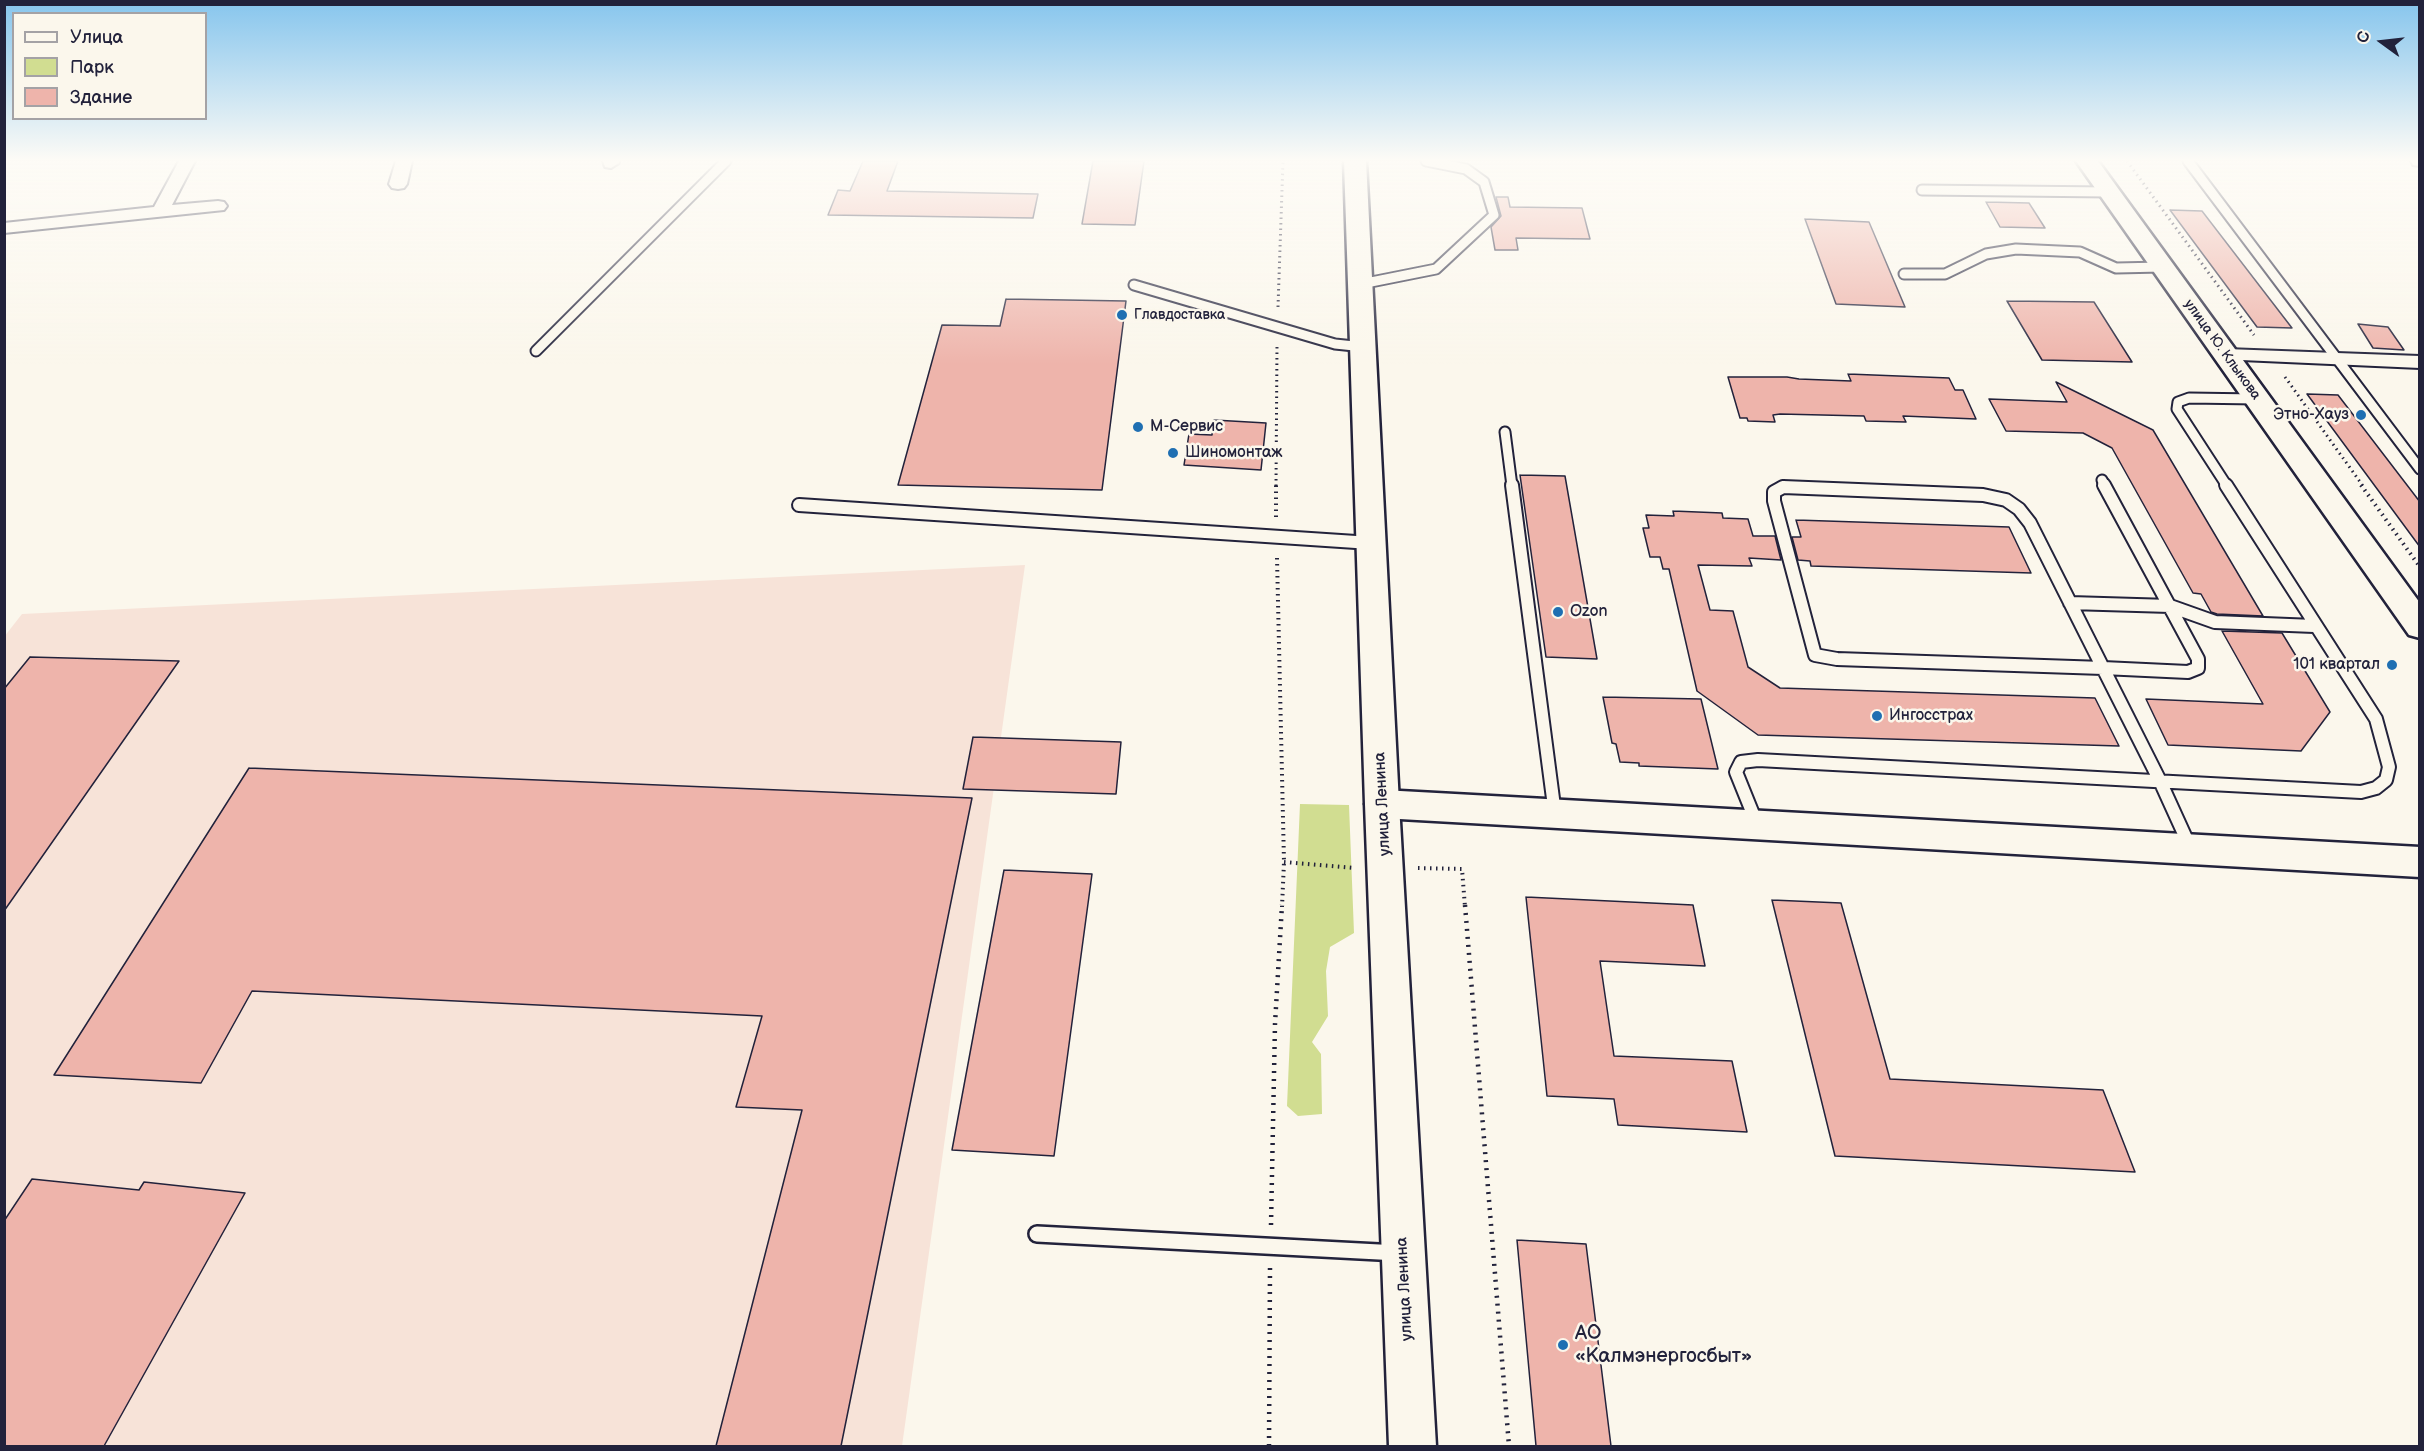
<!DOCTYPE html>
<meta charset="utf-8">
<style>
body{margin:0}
#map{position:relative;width:2424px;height:1451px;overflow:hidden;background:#fbf7ec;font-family:"Balsamiq Sans",sans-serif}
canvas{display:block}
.frame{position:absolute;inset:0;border:6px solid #22223b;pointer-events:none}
.legend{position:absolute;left:12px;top:12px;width:195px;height:108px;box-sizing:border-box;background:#fbf7ec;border:2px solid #a4a2a5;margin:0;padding:8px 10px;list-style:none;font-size:18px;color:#22223b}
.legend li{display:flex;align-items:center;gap:12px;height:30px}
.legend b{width:30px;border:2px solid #a4a2a5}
.north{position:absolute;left:2352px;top:12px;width:60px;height:60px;-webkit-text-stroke:4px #fbf7ec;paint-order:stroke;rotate:285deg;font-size:16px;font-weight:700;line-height:24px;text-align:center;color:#22223b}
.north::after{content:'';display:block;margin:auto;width:21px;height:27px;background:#22223b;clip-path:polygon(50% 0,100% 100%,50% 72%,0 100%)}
</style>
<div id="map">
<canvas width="2424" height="1451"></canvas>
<div class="frame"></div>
<ul class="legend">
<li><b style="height:8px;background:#fbf7ec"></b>Улица</li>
<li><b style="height:16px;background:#d1dd91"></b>Парк</li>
<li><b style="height:16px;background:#eeb4ab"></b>Здание</li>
</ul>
<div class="north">С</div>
</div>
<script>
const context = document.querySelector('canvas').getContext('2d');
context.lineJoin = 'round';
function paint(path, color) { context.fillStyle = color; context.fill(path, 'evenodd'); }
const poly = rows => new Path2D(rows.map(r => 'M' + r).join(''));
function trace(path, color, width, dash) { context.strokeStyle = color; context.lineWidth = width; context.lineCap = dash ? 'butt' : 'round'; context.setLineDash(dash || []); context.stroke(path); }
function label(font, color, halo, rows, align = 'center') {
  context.font = font + ' "Balsamiq Sans",sans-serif'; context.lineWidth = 5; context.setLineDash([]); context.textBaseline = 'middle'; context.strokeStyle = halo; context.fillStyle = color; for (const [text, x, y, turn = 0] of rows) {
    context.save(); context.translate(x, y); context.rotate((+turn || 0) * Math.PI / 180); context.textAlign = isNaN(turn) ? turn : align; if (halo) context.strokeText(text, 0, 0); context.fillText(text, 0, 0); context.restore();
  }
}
const built = poly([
 [1025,565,902,1446,5,1446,4,637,22,614]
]);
const green = poly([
 [1300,804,1349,805,1354,933,1330,947,1326,971,1328,1016,1312,1042,1321,1054,1322,1114,1298,1116,1287,1106]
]);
const building = poly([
 [863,161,898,161,887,191,1038,194,1033,218,828,215,838,190,850,191,863,161],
 [1093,161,1144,161,1135,225,1082,224,1093,161],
 [1496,197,1508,197,1510,207,1582,208,1590,239,1516,238,1518,250,1495,250,1491,227,1501,216,1496,197],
 [1986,202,2029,203,2045,228,2000,227,1986,202],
 [2170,210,2202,211,2292,328,2257,327,2170,210],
 [1805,219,1869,222,1905,307,1836,304,1805,219],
 [1006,299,1126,301,1102,490,898,485,942,325,1000,326,1006,299],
 [2007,301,2094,302,2132,362,2042,360,2007,301],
 [2358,324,2388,327,2404,350,2373,348,2358,324],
 [1848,374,1949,378,1955,390,1963,390,1976,419,1903,416,1906,422,1866,421,1864,416,1780,414,1773,415,1775,422,1748,421,1747,418,1740,418,1728,377,1787,377,1799,379,1851,381,1848,374],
 [2056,382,2153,430,2263,616,2217,614,2211,612,2201,594,2193,593,2112,448,2083,433,2006,431,1989,399,2067,402,2056,382],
 [2307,394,2338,395,2420,502,2420,547,2307,394],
 [1214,420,1266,423,1261,470,1184,465,1189,434,1212,435,1214,420],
 [1520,475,1565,476,1597,659,1546,657,1520,475],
 [1673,511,1722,513,1723,518,1748,519,1753,536,1775,536,1781,560,1749,558,1752,566,1698,565,1710,610,1733,611,1748,667,1780,688,2095,698,2119,746,1758,735,1697,691,1669,569,1663,569,1660,557,1650,557,1643,528,1649,528,1646,515,1674,516,1673,511],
 [1796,520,2009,527,2031,573,1811,566,1810,561,1798,560,1792,537,1801,537,1796,520],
 [2222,631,2282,633,2330,712,2301,751,2168,745,2146,699,2263,704,2222,631],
 [30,657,179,661,4,911,4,689,30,657],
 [1603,697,1701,699,1718,769,1639,766,1639,763,1620,762,1616,744,1612,743,1603,697],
 [973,737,1121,742,1116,794,963,789,973,737],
 [249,768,972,798,841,1446,716,1446,802,1110,736,1107,762,1016,252,991,201,1083,54,1075,249,768],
 [1004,870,1092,874,1054,1156,952,1150,1004,870],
 [1526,897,1693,905,1705,966,1600,961,1614,1056,1732,1061,1747,1132,1618,1125,1614,1099,1547,1096,1526,897],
 [1772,900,1841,903,1890,1079,2103,1090,2135,1172,1835,1156,1772,900],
 [32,1179,139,1190,144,1182,245,1193,104,1446,4,1446,4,1221,32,1179],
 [1517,1240,1586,1244,1611,1446,1536,1446,1517,1240]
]);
const pathFar2 = poly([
 [2127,161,2254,335],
 [1278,307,1283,161],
 [2285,377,2363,486],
 [1276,486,1277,345]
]);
const pathFar1 = poly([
 [2361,485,2420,567],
 [1276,517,1276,485],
 [1277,558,1284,862,1282,907],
 [1284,862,1355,868],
 [1418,868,1462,869,1465,907]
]);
const path = poly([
 [1465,905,1509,1446],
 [1271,1225,1275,1024,1282,905],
 [1269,1446,1270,1268]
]);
const laneFar2 = poly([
 [2188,161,2420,469],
 [1922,190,2109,192],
 [1904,274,1945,274,1986,254,2016,249,2080,252,2116,268,2162,267],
 [1361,284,1436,269,1494,215,1484,182,1466,169,1426,161],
 [1134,285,1335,344,1364,347],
 [536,351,726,161],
 [1505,432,1512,486],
 [2102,480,2105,486],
 [2227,486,2177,409,2178,402,2189,398,2257,399]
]);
const laneFar1 = poly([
 [1512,485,1555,814],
 [1783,487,1983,495,2006,500,2019,509,2030,523,2103,668,1837,659,1815,655,1774,501,1774,492,1783,487],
 [799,505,1371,543],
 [2070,603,2170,606,2215,622,2314,626],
 [2103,668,2188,672,2198,668,2198,659,2104,485],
 [2103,668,2160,781,2190,847],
 [1757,824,1736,772,1741,762,1758,760,2361,792,2376,788,2386,780,2389,767,2376,719,2226,485]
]);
const lane = poly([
 [1037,1234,1398,1253]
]);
const street = poly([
 [179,161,195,161,172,205,218,201,224,202,227,206,224,210,4,233,4,223,154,207,179,161],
 [396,161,412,161,407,184,404,188,398,189,392,188,389,184,396,161],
 [603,161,619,161,619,163,611,168,605,167,603,161],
 [2411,161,2420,161,2420,166,2413,165,2411,161],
 [2226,349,2420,356,2420,368,2219,359,2216,355,2219,351,2226,349]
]);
const secondary = poly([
 [2076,161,2098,161,2420,603,2420,638,2409,635,2076,161],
 [1382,790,2420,847,2420,877,1382,818,1370,814,1365,804,1370,794,1382,790]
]);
const primary = poly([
 [1344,161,1366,161,1399,804,1436,1446,1389,1446,1365,804,1344,161]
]);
const markers = [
 [1122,315,6,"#1f6fb2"],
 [2361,415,6,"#1f6fb2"],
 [1138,427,6,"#1f6fb2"],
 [1173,453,6,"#1f6fb2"],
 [1558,612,6,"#1f6fb2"],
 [2392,665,6,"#1f6fb2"],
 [1877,716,6,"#1f6fb2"],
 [1563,1345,6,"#1f6fb2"]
];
const farPoinames = [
 ["Главдоставка",1134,315]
];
const farStreetnames = [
 ["улица Ю. Клыкова",2222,350,54]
];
const poiNames = [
 ["Этно-Хауз",2349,415,"right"],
 ["М-Сервис",1150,427],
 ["Шиномонтаж",1185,453],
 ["Ozon",1570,612],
 ["101 квартал",2380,665,"right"],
 ["Ингосстрах",1889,716]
];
const streetNames = [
 ["улица Ленина",1383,804,-93],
 ["улица Ленина",1405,1289,-93]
];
const nearPoinames = [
 ["АО",1575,1334],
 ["«Калмэнергосбыт»",1575,1357]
];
paint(built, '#f7e3d8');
paint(green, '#d1dd91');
paint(building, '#eeb4ab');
trace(building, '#22223b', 1.5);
trace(laneFar2, '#22223b', 13);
trace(laneFar1, '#22223b', 16);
trace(lane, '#22223b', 20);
trace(street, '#22223b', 4);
trace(secondary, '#22223b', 5);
trace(primary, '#22223b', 5);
trace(pathFar2, '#22223b', 3, [1.5, 4]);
trace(pathFar1, '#22223b', 4, [1.5, 4.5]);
trace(path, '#22223b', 4.5, [2, 6]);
trace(laneFar2, '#fbf7ec', 9);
trace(laneFar1, '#fbf7ec', 12);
trace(lane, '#fbf7ec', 15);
paint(street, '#fbf7ec');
paint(secondary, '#fbf7ec');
paint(primary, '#fbf7ec');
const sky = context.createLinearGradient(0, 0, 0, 364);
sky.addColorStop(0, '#86c5ed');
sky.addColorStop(0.44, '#fdfbf6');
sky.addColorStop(1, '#fdfbf600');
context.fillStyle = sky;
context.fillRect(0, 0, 2424, 364);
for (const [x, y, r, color] of markers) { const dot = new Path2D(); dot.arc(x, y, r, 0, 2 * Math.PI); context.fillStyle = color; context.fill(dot); trace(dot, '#fbf7ec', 2); }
label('14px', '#22223b', '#fbf7ec', farPoinames, 'left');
label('14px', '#22223b', '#fbf7ec', farStreetnames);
label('16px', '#22223b', '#fbf7ec', poiNames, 'left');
label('16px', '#22223b', '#fbf7ec', streetNames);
label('20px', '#22223b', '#fbf7ec', nearPoinames, 'left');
</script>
